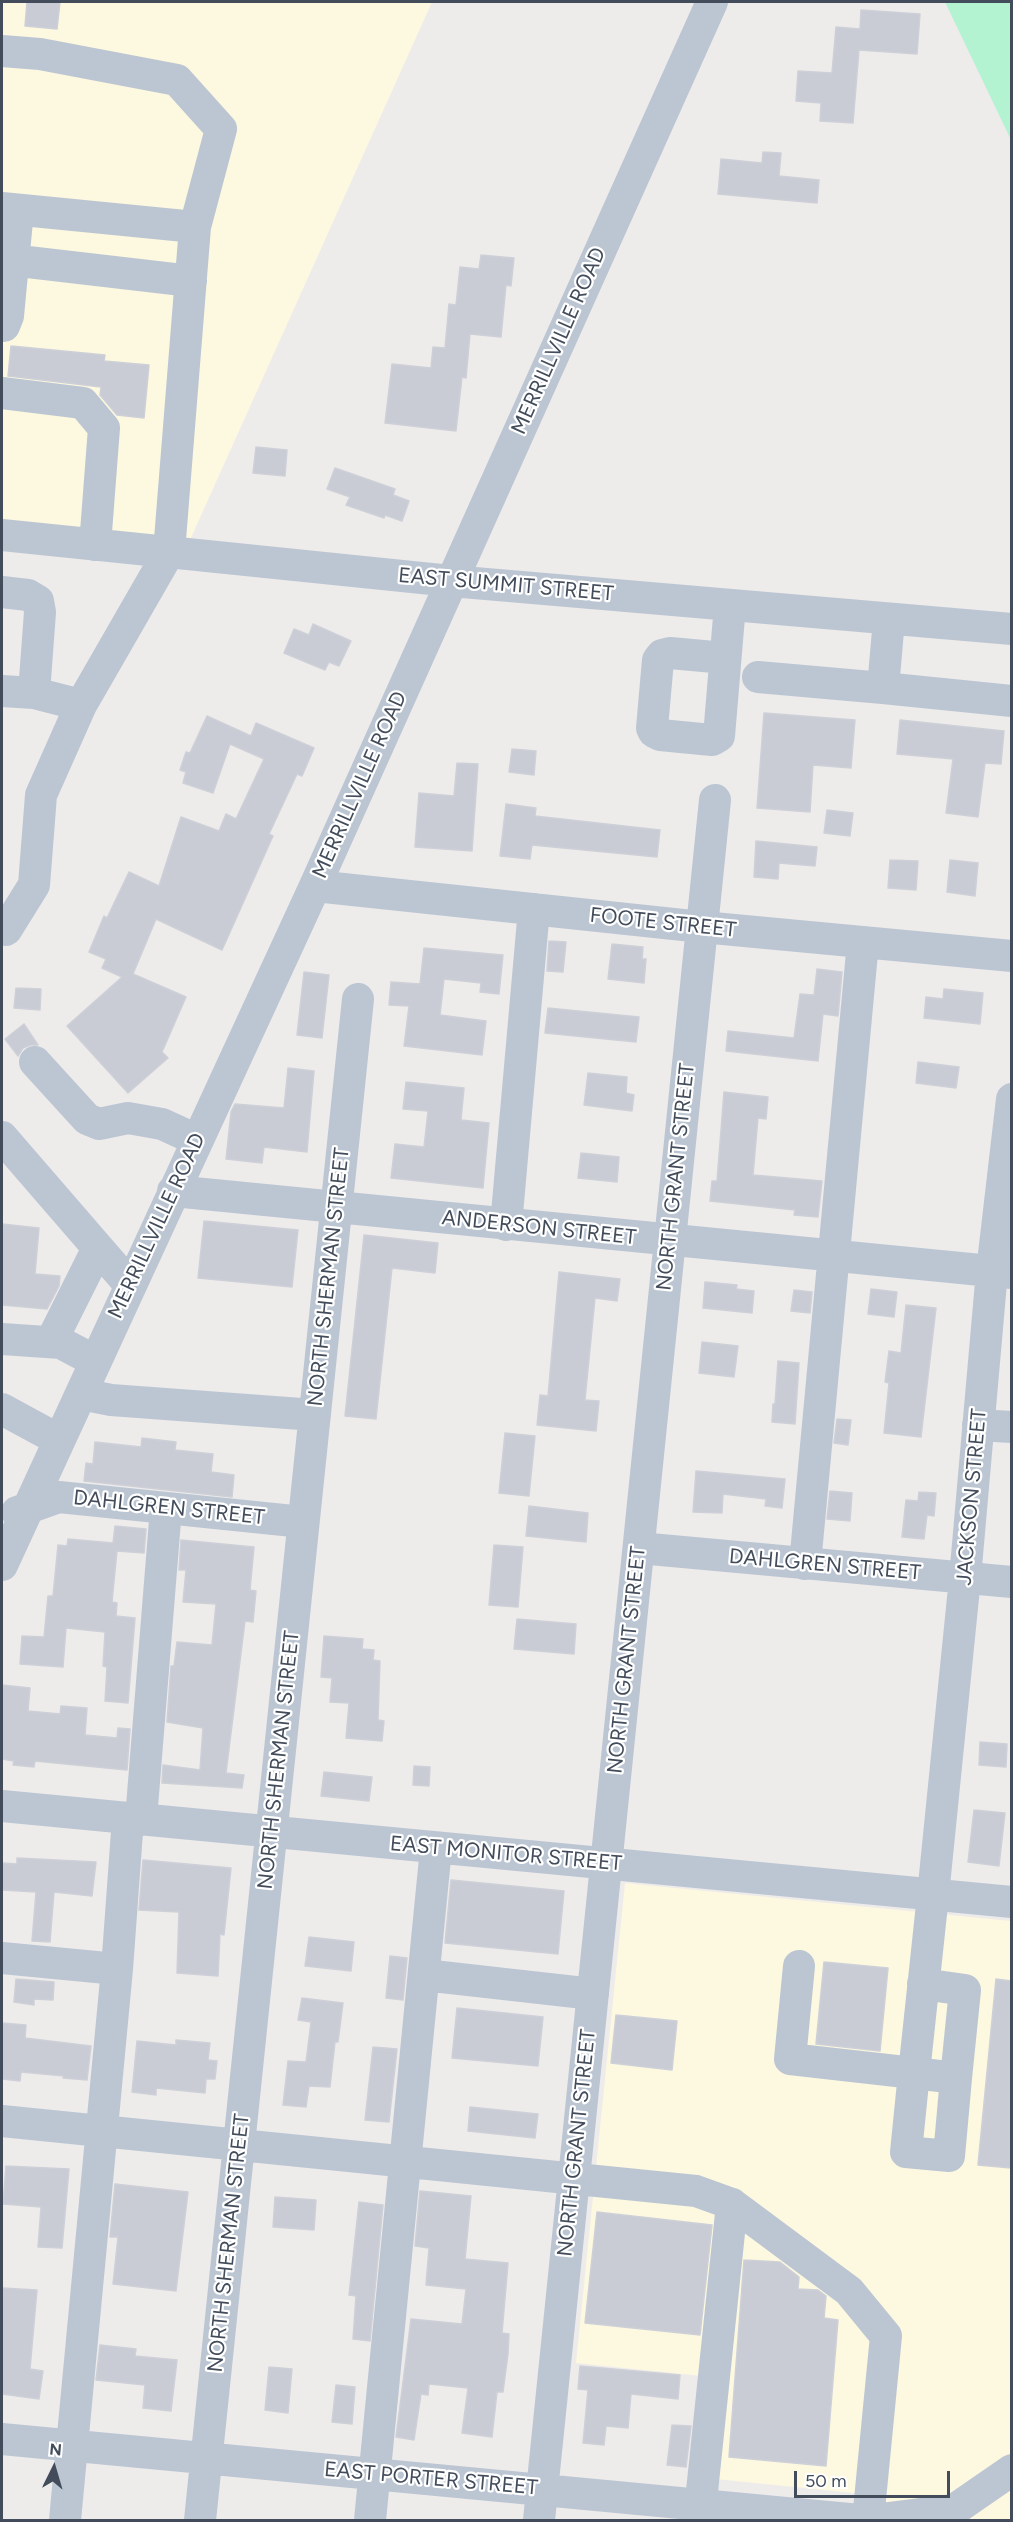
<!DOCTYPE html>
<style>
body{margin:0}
#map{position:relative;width:1013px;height:2522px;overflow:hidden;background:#eeebeb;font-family:Figtree,sans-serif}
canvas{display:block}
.frame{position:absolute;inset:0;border:3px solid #424c5a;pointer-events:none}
.north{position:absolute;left:24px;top:2438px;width:60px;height:60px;-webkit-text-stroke:4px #fff;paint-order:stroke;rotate:5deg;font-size:16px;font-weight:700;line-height:24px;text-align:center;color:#424c5a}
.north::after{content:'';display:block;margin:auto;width:21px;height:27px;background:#424c5a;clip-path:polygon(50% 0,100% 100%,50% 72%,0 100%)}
.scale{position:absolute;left:794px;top:2471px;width:156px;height:27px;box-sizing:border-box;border:3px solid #424c5a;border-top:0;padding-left:8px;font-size:18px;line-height:21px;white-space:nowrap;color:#424c5a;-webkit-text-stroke:4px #fff;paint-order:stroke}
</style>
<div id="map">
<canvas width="1013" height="2522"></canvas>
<div class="frame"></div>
<div class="north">N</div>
<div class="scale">50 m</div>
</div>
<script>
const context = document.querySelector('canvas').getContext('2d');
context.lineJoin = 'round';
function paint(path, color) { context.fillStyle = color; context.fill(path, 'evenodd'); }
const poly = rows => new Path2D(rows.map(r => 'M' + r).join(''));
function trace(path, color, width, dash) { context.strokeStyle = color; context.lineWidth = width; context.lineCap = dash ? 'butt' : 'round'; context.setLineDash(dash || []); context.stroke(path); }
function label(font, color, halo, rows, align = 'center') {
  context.font = font + ' Figtree,sans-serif'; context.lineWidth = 4.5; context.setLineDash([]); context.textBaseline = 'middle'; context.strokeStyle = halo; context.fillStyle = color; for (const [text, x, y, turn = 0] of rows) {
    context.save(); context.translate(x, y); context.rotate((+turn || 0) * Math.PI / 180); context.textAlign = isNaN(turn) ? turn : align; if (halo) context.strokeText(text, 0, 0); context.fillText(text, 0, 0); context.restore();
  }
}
const commercial = poly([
 [2,2,432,2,190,540,2,522],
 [625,1883,1011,1921,1011,2520,884,2520,884,2496,715,2479,730,2379,576,2363]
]);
const green = poly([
 [945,2,1011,2,1011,140]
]);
const building = poly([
 [27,2,60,2,57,29,25,26,27,2],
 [861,10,920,14,917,54,859,50,853,123,820,121,821,103,796,101,798,71,832,73,836,27,860,29,861,10],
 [763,152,781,153,779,176,819,180,817,203,718,194,721,159,762,163,763,152],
 [481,255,514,258,511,286,506,285,501,337,470,334,466,378,462,377,456,431,385,423,392,364,431,368,433,347,445,348,449,304,456,305,460,267,479,269,481,255],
 [11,346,105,355,104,361,149,365,144,418,117,415,100,395,101,387,8,376,11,346],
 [256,447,287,450,285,476,253,473,256,447],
 [335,468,395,489,393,495,409,501,402,521,385,515,384,518,346,505,350,497,327,489,335,468],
 [313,624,351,641,339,666,329,662,325,670,284,653,294,629,309,635,313,624],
 [764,713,855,720,851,768,813,765,810,812,757,808,764,713],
 [207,716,251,736,256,723,314,748,302,776,297,774,269,834,273,836,222,950,156,919,133,974,186,997,162,1052,168,1058,128,1093,67,1026,122,977,102,968,106,959,89,952,104,916,107,918,129,872,159,886,181,817,219,831,226,814,236,819,264,759,230,744,213,793,183,783,186,772,180,770,186,752,190,753,207,716],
 [900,720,1004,731,1001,764,985,763,978,817,946,813,953,759,897,754,900,720],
 [512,749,536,751,534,775,509,772,512,749],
 [457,763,478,764,472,851,415,847,419,793,454,796,457,763],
 [506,804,536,808,535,816,660,830,657,857,532,845,530,859,500,856,506,804],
 [827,810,853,813,850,836,824,833,827,810],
 [756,841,817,847,815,866,779,863,778,879,754,877,756,841],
 [890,860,918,861,916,890,888,888,890,860],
 [950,860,978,863,975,896,947,892,950,860],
 [549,941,566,942,563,972,547,971,549,941],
 [612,944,643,947,642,959,646,959,644,983,608,979,612,944],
 [424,948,503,955,499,994,480,992,481,983,444,979,440,1015,486,1021,482,1055,404,1046,409,1006,389,1005,391,982,420,984,424,948],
 [817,969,842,972,838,1016,823,1014,818,1061,726,1051,728,1031,794,1038,800,994,814,995,817,969],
 [304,972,329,975,322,1038,297,1035,304,972],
 [16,988,41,989,40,1010,14,1008,16,988],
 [944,989,983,993,980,1024,924,1018,926,997,943,999,944,989],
 [548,1008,639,1017,636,1042,545,1033,548,1008],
 [24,1024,38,1045,31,1045,23,1048,18,1056,5,1039,24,1024],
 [918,1062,959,1067,956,1088,916,1083,918,1062],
 [288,1068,314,1071,307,1152,264,1147,262,1163,226,1159,231,1112,235,1104,284,1108,288,1068],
 [588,1073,627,1077,626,1093,634,1095,632,1111,584,1105,588,1073],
 [406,1082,464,1088,461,1120,489,1123,483,1188,391,1178,395,1144,424,1147,428,1111,403,1109,406,1082],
 [724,1092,768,1097,766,1119,758,1118,753,1175,822,1181,818,1217,794,1215,795,1210,710,1201,712,1181,717,1181,724,1092],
 [581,1153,619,1157,617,1182,578,1178,581,1153],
 [204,1221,298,1230,292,1287,198,1278,204,1221],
 [2,1224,39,1228,35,1274,60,1276,59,1286,47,1309,2,1305,2,1224],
 [364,1235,438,1243,435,1273,392,1268,376,1419,345,1416,364,1235],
 [559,1272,620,1279,617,1301,595,1298,585,1400,599,1401,596,1431,537,1425,540,1395,548,1396,559,1272],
 [705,1282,737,1285,736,1289,754,1291,752,1313,703,1308,705,1282],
 [871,1289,897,1292,894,1317,868,1314,871,1289],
 [794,1290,812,1292,810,1313,791,1311,794,1290],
 [906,1305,936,1308,921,1437,884,1433,889,1383,885,1382,889,1351,901,1353,906,1305],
 [702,1342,738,1346,734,1377,699,1373,702,1342],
 [778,1361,799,1363,795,1424,772,1422,773,1404,775,1404,778,1361],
 [837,1419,851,1420,848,1445,834,1443,837,1419],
 [505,1433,535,1436,529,1496,499,1493,505,1433],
 [142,1438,176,1442,175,1450,213,1454,211,1472,234,1475,232,1497,84,1481,86,1463,93,1464,95,1442,141,1447,142,1438],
 [696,1471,785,1479,782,1508,765,1506,766,1499,723,1494,722,1513,693,1512,696,1471],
 [830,1491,852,1493,850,1521,827,1519,830,1491],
 [919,1492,936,1493,934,1516,927,1515,924,1539,902,1537,906,1500,918,1501,919,1492],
 [529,1506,588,1513,586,1542,526,1536,529,1506],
 [115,1526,146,1529,144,1553,117,1551,112,1602,117,1603,116,1616,135,1618,128,1703,105,1701,107,1667,103,1666,105,1632,66,1628,63,1667,20,1664,22,1636,44,1637,48,1596,53,1596,58,1545,67,1546,68,1539,113,1543,115,1526],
 [181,1540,254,1547,250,1590,256,1591,253,1622,245,1621,226,1773,244,1775,242,1788,162,1783,163,1765,200,1770,203,1728,167,1722,171,1666,174,1666,177,1642,212,1645,216,1604,183,1602,186,1570,179,1570,181,1540],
 [494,1545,523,1547,518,1607,489,1605,494,1545],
 [517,1619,576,1624,574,1654,514,1649,517,1619],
 [324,1636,363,1639,362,1649,374,1650,373,1660,380,1661,378,1720,384,1721,382,1741,346,1738,349,1703,330,1702,332,1678,321,1677,324,1636],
 [2,1685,30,1688,28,1711,60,1714,61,1706,87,1708,85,1735,117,1738,118,1728,130,1729,127,1770,35,1761,34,1767,13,1765,14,1761,2,1759,2,1685],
 [980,1742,1007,1744,1006,1767,979,1765,980,1742],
 [414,1766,430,1767,429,1786,413,1785,414,1766],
 [324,1772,372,1777,369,1801,321,1796,324,1772],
 [974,1810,1005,1813,999,1866,968,1862,974,1810],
 [17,1858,96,1862,92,1896,54,1892,50,1942,32,1941,36,1892,2,1890,2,1863,17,1864,17,1858],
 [143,1860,231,1868,224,1935,220,1934,218,1976,177,1973,179,1912,139,1910,143,1860],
 [451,1880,564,1891,558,1954,445,1943,451,1880],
 [309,1937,354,1942,351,1971,305,1966,309,1937],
 [390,1956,407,1958,403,2000,386,1998,390,1956],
 [824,1962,888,1968,880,2051,816,2044,824,1962],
 [16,1979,54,1982,53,2000,34,1999,34,2005,14,2002,16,1979],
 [996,1979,1011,1981,1011,2168,978,2165,996,1979],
 [302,1998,343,2003,338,2042,335,2042,330,2087,309,2086,306,2107,283,2105,288,2061,306,2062,311,2022,298,2020,302,1998],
 [457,2008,543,2017,538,2066,452,2058,457,2008],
 [616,2015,677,2021,672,2070,611,2063,616,2015],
 [2,2023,26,2025,25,2038,91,2046,87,2080,63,2078,64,2076,21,2072,20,2081,2,2079,2,2023],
 [176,2040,210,2043,208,2060,217,2061,215,2079,206,2079,205,2093,156,2088,156,2095,132,2092,137,2041,176,2045,176,2040],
 [373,2047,397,2049,389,2122,365,2120,373,2047],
 [470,2107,538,2114,535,2138,468,2131,470,2107],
 [6,2166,69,2169,62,2248,38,2247,41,2207,3,2204,6,2166],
 [115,2184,188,2192,176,2291,113,2284,118,2237,110,2237,115,2184],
 [420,2191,471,2196,465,2259,508,2263,502,2333,509,2334,508,2354,503,2392,497,2392,492,2437,462,2433,468,2388,429,2384,428,2395,421,2394,414,2440,396,2437,411,2319,462,2324,466,2289,426,2285,429,2248,415,2246,420,2191],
 [275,2197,316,2200,314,2230,273,2227,275,2197],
 [359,2202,383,2205,370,2341,353,2339,356,2296,349,2295,359,2202],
 [597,2212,712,2225,700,2335,585,2323,597,2212],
 [744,2260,780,2262,799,2277,798,2289,818,2290,826,2296,824,2318,838,2320,826,2466,729,2457,744,2260],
 [2,2288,37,2290,30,2369,43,2371,39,2399,2,2394,2,2288],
 [100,2345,136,2349,135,2356,177,2360,171,2411,143,2408,145,2385,96,2380,100,2345],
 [580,2366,680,2375,678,2399,631,2394,628,2428,606,2426,604,2445,583,2443,588,2390,578,2389,580,2366],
 [269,2367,292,2369,288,2413,265,2410,269,2367],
 [336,2385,355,2387,352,2424,332,2422,336,2385],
 [672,2425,691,2426,686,2467,667,2465,672,2425]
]);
const minor = poly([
 [2,51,40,54,177,80,221,129,195,227,169,552,81,705,41,795,34,885,6,930,2,929],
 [2,208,195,227],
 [2,259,191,281],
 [2,326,4,326,8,316,18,210],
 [2,393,83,403,104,428,95,545],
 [2,535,451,581,1012,629],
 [2,592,28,595,38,601,40,612,34,693],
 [725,658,670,653,662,655,658,660,652,728,654,732,660,735,712,740,719,736,730,605],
 [758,677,883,688,889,619],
 [883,688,1012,701],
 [2,691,34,693,81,705],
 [315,886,702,927,1012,956],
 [35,1062,87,1119,99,1124,128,1118,162,1124,197,1140],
 [2,1137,130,1285],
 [173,1191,1012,1273],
 [506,1225,534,909],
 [2,1339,61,1343,95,1361],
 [51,1342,98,1248],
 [81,1394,111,1400,315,1415],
 [2,1409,59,1440],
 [978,1425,1012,1427],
 [17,1512,59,1497,303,1522],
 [639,1548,1012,1582],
 [805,1564,863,942],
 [2,1565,315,886,712,2],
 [2,1806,1012,1902],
 [141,1819,166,1508],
 [2,1958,117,1969],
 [799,1966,790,2059,914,2073,956,2078,949,2156,906,2152,914,2073,933,1895,965,1578,992,1271,1012,1099],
 [424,1975,593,1994],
 [923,1984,965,1990,956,2078],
 [2,2121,696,2191,732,2204,849,2291,886,2336,868,2520],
 [2,2439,860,2520],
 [65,2520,117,1969,128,1818],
 [200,2520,358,999],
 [370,2520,436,1848],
 [539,2520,715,800],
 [699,2520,732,2204],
 [874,2520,954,2510,1012,2470]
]);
const streetNames = [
 ["MERRILLVILLE ROAD",559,341,-66],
 ["EAST SUMMIT STREET",506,585,5],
 ["MERRILLVILLE ROAD",360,785,-66],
 ["FOOTE STREET",663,923,6],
 ["NORTH GRANT STREET",676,1177,-84],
 ["MERRILLVILLE ROAD",157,1226,-65],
 ["ANDERSON STREET",539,1228,6],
 ["NORTH SHERMAN STREET",329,1277,-84],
 ["JACKSON STREET",972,1497,-85],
 ["DAHLGREN STREET",169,1508,6],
 ["DAHLGREN STREET",825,1565,5],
 ["NORTH GRANT STREET",627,1660,-84],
 ["NORTH SHERMAN STREET",279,1760,-84],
 ["EAST MONITOR STREET",506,1854,5],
 ["NORTH GRANT STREET",577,2143,-84],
 ["NORTH SHERMAN STREET",229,2243,-84],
 ["EAST PORTER STREET",431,2479,5]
];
paint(commercial, '#fdf8e0');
paint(green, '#b3f3d2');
paint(building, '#c9ccd4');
trace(building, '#ced0d8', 1.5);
trace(minor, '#bcc6d3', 32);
label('21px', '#424c5a', '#fff', streetNames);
</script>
